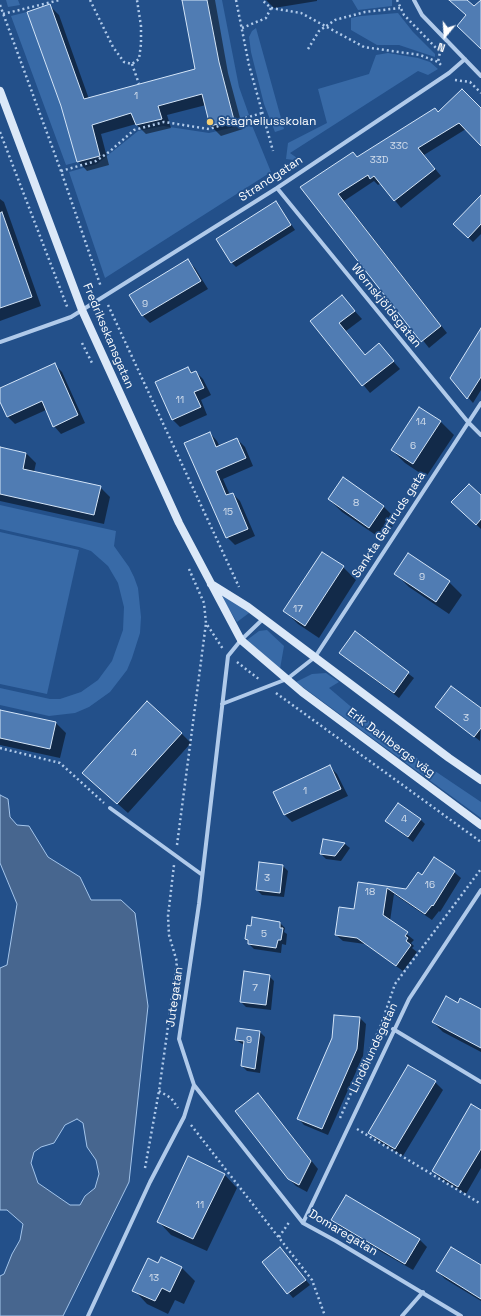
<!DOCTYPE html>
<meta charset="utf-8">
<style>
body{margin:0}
#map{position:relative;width:481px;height:1316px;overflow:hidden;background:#23508a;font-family:"Space Grotesk",sans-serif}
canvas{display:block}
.north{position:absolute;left:425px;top:16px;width:40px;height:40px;-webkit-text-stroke:3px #23508a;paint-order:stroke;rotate:198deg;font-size:11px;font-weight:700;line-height:16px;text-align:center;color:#fff}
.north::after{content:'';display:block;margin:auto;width:14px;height:18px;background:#fff;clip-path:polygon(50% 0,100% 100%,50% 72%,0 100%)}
</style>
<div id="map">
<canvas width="481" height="1316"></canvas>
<div class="north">N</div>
</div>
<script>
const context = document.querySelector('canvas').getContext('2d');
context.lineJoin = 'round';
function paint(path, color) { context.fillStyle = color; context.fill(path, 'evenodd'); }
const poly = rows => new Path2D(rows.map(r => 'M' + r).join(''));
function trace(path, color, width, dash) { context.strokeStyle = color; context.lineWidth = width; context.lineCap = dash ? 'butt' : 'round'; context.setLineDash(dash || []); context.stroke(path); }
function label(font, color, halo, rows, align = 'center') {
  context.font = font + ' "Space Grotesk",sans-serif'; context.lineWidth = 3.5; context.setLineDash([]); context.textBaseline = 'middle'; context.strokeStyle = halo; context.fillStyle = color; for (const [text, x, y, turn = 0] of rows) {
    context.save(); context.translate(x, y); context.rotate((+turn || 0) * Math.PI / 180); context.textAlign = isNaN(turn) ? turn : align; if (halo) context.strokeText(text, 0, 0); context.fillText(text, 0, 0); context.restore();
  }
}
const green = poly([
 [6,0,18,0,20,5,8,7],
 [207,0,222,0,239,87,249,115,234,120,219,62],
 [352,0,392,0,392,6,358,10],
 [27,12,61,106,77,162,66,165,11,16],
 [398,13,413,32,435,54,435,57,399,45,377,45,351,30,351,18,361,16],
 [256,28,284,129,275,132,264,104,251,52,249,37,252,31],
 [388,53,418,58,430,62,438,69,428,75,418,71,290,153,297,158,294,160,286,159,288,143,327,123,318,89,369,74,376,55],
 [251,123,271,172,105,278,69,172,97,164,138,131,163,126,209,133],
 [0,505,116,531,114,546,129,567,134,577,138,588,141,617,140,633,132,658,127,670,110,692,89,707,75,713,49,716,0,705,0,688,50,699,60,699,81,692,98,680,112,661,123,630,124,607,118,583,108,566,91,551,79,547,0,529],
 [0,532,79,550,47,694,0,684],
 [219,593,242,607,249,613,237,622],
 [267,630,284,646,280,669,247,640,259,631],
 [326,673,339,682,329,688,356,711,426,765,481,802,481,818,296,682,312,674]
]);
const water = poly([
 [0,795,8,799,10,817,17,825,29,826,48,857,80,877,91,900,121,900,135,913,148,1006,129,1182,63,1316,0,1316,0,1276,4,1274,12,1254,20,1240,23,1224,7,1210,0,1210,0,968,7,965,17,904,0,863,0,795],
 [77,1119,83,1123,87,1147,96,1160,99,1174,95,1188,85,1196,80,1205,70,1205,38,1183,31,1163,34,1152,41,1147,54,1143,65,1125,77,1119]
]);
const shadow = poly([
 [183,0,215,0,228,73,243,129,221,136,211,126,206,105,167,115,171,128,146,134,136,124,101,134,109,165,87,171,78,161,49,5,59,15,89,99,196,70],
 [266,0,317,0,317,1,274,8],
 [435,109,439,113,481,110,481,144,466,129,424,155,441,176,401,208,381,183,378,185,374,181,344,201,447,333,429,348,301,187,353,153,358,158],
 [0,199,4,202,41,306,0,321],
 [481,199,481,234,473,242,454,224],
 [276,202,295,230,236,267,231,262],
 [188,261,195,268,208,289,150,323,143,316,130,295],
 [342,297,362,319,346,331,365,356,379,345,400,369,370,393,311,321],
 [481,330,481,390,473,403,451,378],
 [55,365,62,372,85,423,61,434,54,426,46,410,15,424,7,416,0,399,0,389],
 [188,368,193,373,196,372,203,379,211,395,201,400,207,415,180,427,173,420],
 [419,408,441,422,454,435,426,477,405,463,392,450],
 [210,433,217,441,220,447,237,439,245,447,253,466,223,479,230,495,233,494,240,501,255,536,235,545,227,537],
 [0,448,26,453,36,463,34,472,100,487,110,497,104,524,0,501],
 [343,479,384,507,397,520,383,540,342,512,329,499],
 [481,497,481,529,453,502],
 [343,567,356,580,319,638,298,624,285,611],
 [396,574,449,582,462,595,449,614,409,587],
 [355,633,414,678,399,698,345,657],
 [481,710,480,741,441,711],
 [0,711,56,723,66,733,60,758,0,745],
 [181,733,191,743,128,813,93,782],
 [329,766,337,774,348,796,292,822,285,815,274,793],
 [420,819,425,824,413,842,386,821],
 [323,840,345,844,350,848,341,861,326,859,321,854],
 [283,866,288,871,284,897,262,895,257,890],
 [454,872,461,878,440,912,439,911,432,920,394,894,390,921,414,940,411,943,414,946,412,948,417,952,403,971,365,944,343,941,336,935,355,910,359,883,406,891,422,876],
 [253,918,280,923,285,928,284,932,287,934,286,945,282,944,281,953,254,949,249,944,246,939,252,927],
 [269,976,274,981,271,1010,246,1007,241,1002],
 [458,1004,481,1010,481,1052,443,1032,433,1022],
 [360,1018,366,1024,363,1056,328,1135,304,1125,298,1118],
 [238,1029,260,1032,265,1037,260,1073,247,1071,242,1066,244,1045,236,1040],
 [409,1066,435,1082,443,1090,403,1156,376,1140,369,1132],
 [258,1094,318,1169,307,1192,296,1186,288,1178],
 [481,1111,481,1168,466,1194,441,1179,433,1171],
 [224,1174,237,1188,207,1251,171,1235,158,1221],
 [332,1220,419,1239,427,1247,413,1270,340,1228],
 [280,1249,310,1285,293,1298,263,1262],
 [162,1258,182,1268,195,1281,184,1304,175,1300,168,1314,147,1304,134,1290,159,1265],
 [481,1266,481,1301,445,1279,437,1271]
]);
const building = poly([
 [182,0,207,0,219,62,234,120,210,126,202,94,158,106,162,119,136,125,131,113,92,125,100,156,77,162,61,106,27,12,50,4,84,99,195,69,182,0],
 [449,0,467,0,474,6,481,0,481,49,457,26,466,15,449,0],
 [462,89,481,108,481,146,459,123,418,148,435,169,394,201,374,176,370,179,368,175,338,194,441,326,421,342,300,187,353,152,357,157,435,108,438,112,462,89],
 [481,195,481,224,468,238,453,224,481,195],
 [276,201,291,225,231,263,216,239,276,201],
 [2,212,32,297,0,308,0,213,2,212],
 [188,259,201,281,142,316,129,295,188,259],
 [342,295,355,311,339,323,365,355,379,343,394,361,362,386,310,321,342,295],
 [481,328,481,377,467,399,450,378,481,328],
 [55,363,78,415,53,427,42,401,7,417,0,402,0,388,55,363],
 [188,367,191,373,196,371,204,388,194,392,201,407,172,420,155,382,188,367],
 [419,407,441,421,413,464,391,450,419,407],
 [210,432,216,447,237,438,246,458,216,471,226,495,233,493,248,529,226,538,184,443,210,432],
 [0,447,26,453,23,469,101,486,94,515,0,494,0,447],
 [343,477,384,506,369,528,328,499,343,477],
 [469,484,481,495,481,519,476,525,451,502,469,484],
 [322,552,344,566,305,626,283,611,322,552],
 [408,553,450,581,436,602,394,574,408,553],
 [355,631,409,672,394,693,339,653,355,631],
 [451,686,481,708,481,728,474,737,435,707,451,686],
 [147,701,182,733,117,804,82,773,147,701],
 [0,710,56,722,50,749,0,738,0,710],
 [330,765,341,789,284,815,273,792,330,765],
 [398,803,421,819,408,837,385,821,398,803],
 [323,839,345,843,335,856,320,854,323,839],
 [434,857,455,871,433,906,432,905,425,914,387,888,383,915,408,932,405,936,408,938,406,941,411,945,396,966,357,938,335,935,339,907,354,909,358,882,406,889,418,872,422,875,434,857],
 [259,862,283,865,280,893,256,890,259,862],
 [252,917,280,922,280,928,283,928,281,940,278,940,276,948,248,944,248,940,245,939,247,925,251,926,252,917],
 [244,971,270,975,266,1005,240,1002,244,971],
 [446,996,458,1003,460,998,481,1009,481,1048,432,1022,446,996],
 [334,1015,360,1017,357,1049,322,1129,297,1119,332,1038,334,1015],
 [237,1028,260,1031,255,1069,241,1066,244,1041,235,1040,237,1028],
 [408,1065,436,1081,395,1149,368,1133,408,1065],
 [258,1093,311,1161,299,1185,288,1179,235,1111,258,1093],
 [471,1104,481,1110,481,1149,458,1187,432,1171,471,1104],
 [188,1156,225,1174,193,1239,157,1222,188,1156],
 [346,1195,420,1239,405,1264,331,1220,346,1195],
 [280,1247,306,1280,287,1294,262,1262,280,1247],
 [451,1247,481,1265,481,1299,436,1271,451,1247],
 [161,1257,182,1267,170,1292,162,1288,155,1301,132,1291,148,1258,158,1263,161,1257]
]);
const path = poly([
 [90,0,113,47,124,62,132,64,139,59,141,44,141,26,137,0],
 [236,0,249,65,273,151],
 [397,0,404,15,440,52,438,62],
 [0,5,61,171,101,287],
 [271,8,301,13,364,47,420,55,438,62,443,67],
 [3,14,60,0],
 [242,28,266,18,271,8,262,0],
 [308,49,319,31,335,20,365,12,400,8],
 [132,64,139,84],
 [455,80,470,82,481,93],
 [0,132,68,309],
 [61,171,96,161,109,152,134,130,164,122,209,129,262,113],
 [108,305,239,587],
 [82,343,93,365],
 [189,569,204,603,206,623,223,649],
 [237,662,260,680],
 [276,693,481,842],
 [0,748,60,763,104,803],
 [177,845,206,623],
 [159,1091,171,1098,178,1108],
 [340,1118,381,1025,395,984,481,869],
 [191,1125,312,1280,325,1316],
 [357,1129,481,1204],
 [145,1168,159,1091,177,962,169,935,168,916,174,865],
 [279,1237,290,1221]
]);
const street = poly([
 [414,0,422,15,481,76],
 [277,188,468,422,481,435],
 [0,342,71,317,277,188,449,73,465,59],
 [222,704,287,679,315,657,481,403],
 [110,808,201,874],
 [393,1029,481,1082],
 [194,1085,303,1223,336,1241,461,1316],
 [303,1223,409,999,481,890],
 [88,1316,150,1182,184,1117,194,1085,179,1039,199,904,228,656,241,640,263,619],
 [402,1316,423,1292]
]);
const secondary = poly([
 [0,91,82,310,179,523,241,640,302,692,481,825],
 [211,584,248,607,449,758,481,780]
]);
const markers = [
 [210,122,4,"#f5cf73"]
];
const numberNames = [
 ["1",136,96],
 ["33C",399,146],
 ["33D",379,160],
 ["9",145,304],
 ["11",180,400],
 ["14",421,422],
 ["6",413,446],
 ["8",356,503],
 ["15",228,512],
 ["9",422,577],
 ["17",298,609],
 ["3",466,718],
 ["4",134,753],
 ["1",305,791],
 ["4",404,819],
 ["3",267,878],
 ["16",430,885],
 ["18",370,892],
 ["5",264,934],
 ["7",255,988],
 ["9",249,1040],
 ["11",200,1205],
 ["13",154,1278]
];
const poiNames = [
 ["Stagneliusskolan",218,122]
];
const streetNames = [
 ["Strandgatan",271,179,-33],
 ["Wernskjöldsgatan",386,306,51],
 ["Fredriksskansgatan",108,336,67],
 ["Sankta Gertruds gata",389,525,-57],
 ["Erik Dahlbergs väg",391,743,37],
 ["Jutegatan",175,997,-82],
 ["Lindölundsgatan",374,1048,-65],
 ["Domaregatan",343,1233,31]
];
paint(green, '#386aa7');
paint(water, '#47668f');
trace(water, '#a4c5eb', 1);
paint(shadow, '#0007');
paint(building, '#507cb3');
trace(building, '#d4e5f8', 1);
trace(path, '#b0caea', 2.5, [2, 3]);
trace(street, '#b0caea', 4);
trace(secondary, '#dbe8f8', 8);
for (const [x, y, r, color] of markers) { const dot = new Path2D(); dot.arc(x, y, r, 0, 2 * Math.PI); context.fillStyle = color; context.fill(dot); trace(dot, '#23508a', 1.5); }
label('10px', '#d3deec', null, numberNames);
label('12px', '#fff', '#23508a', poiNames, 'left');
label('12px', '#fff', '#23508a', streetNames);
</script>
